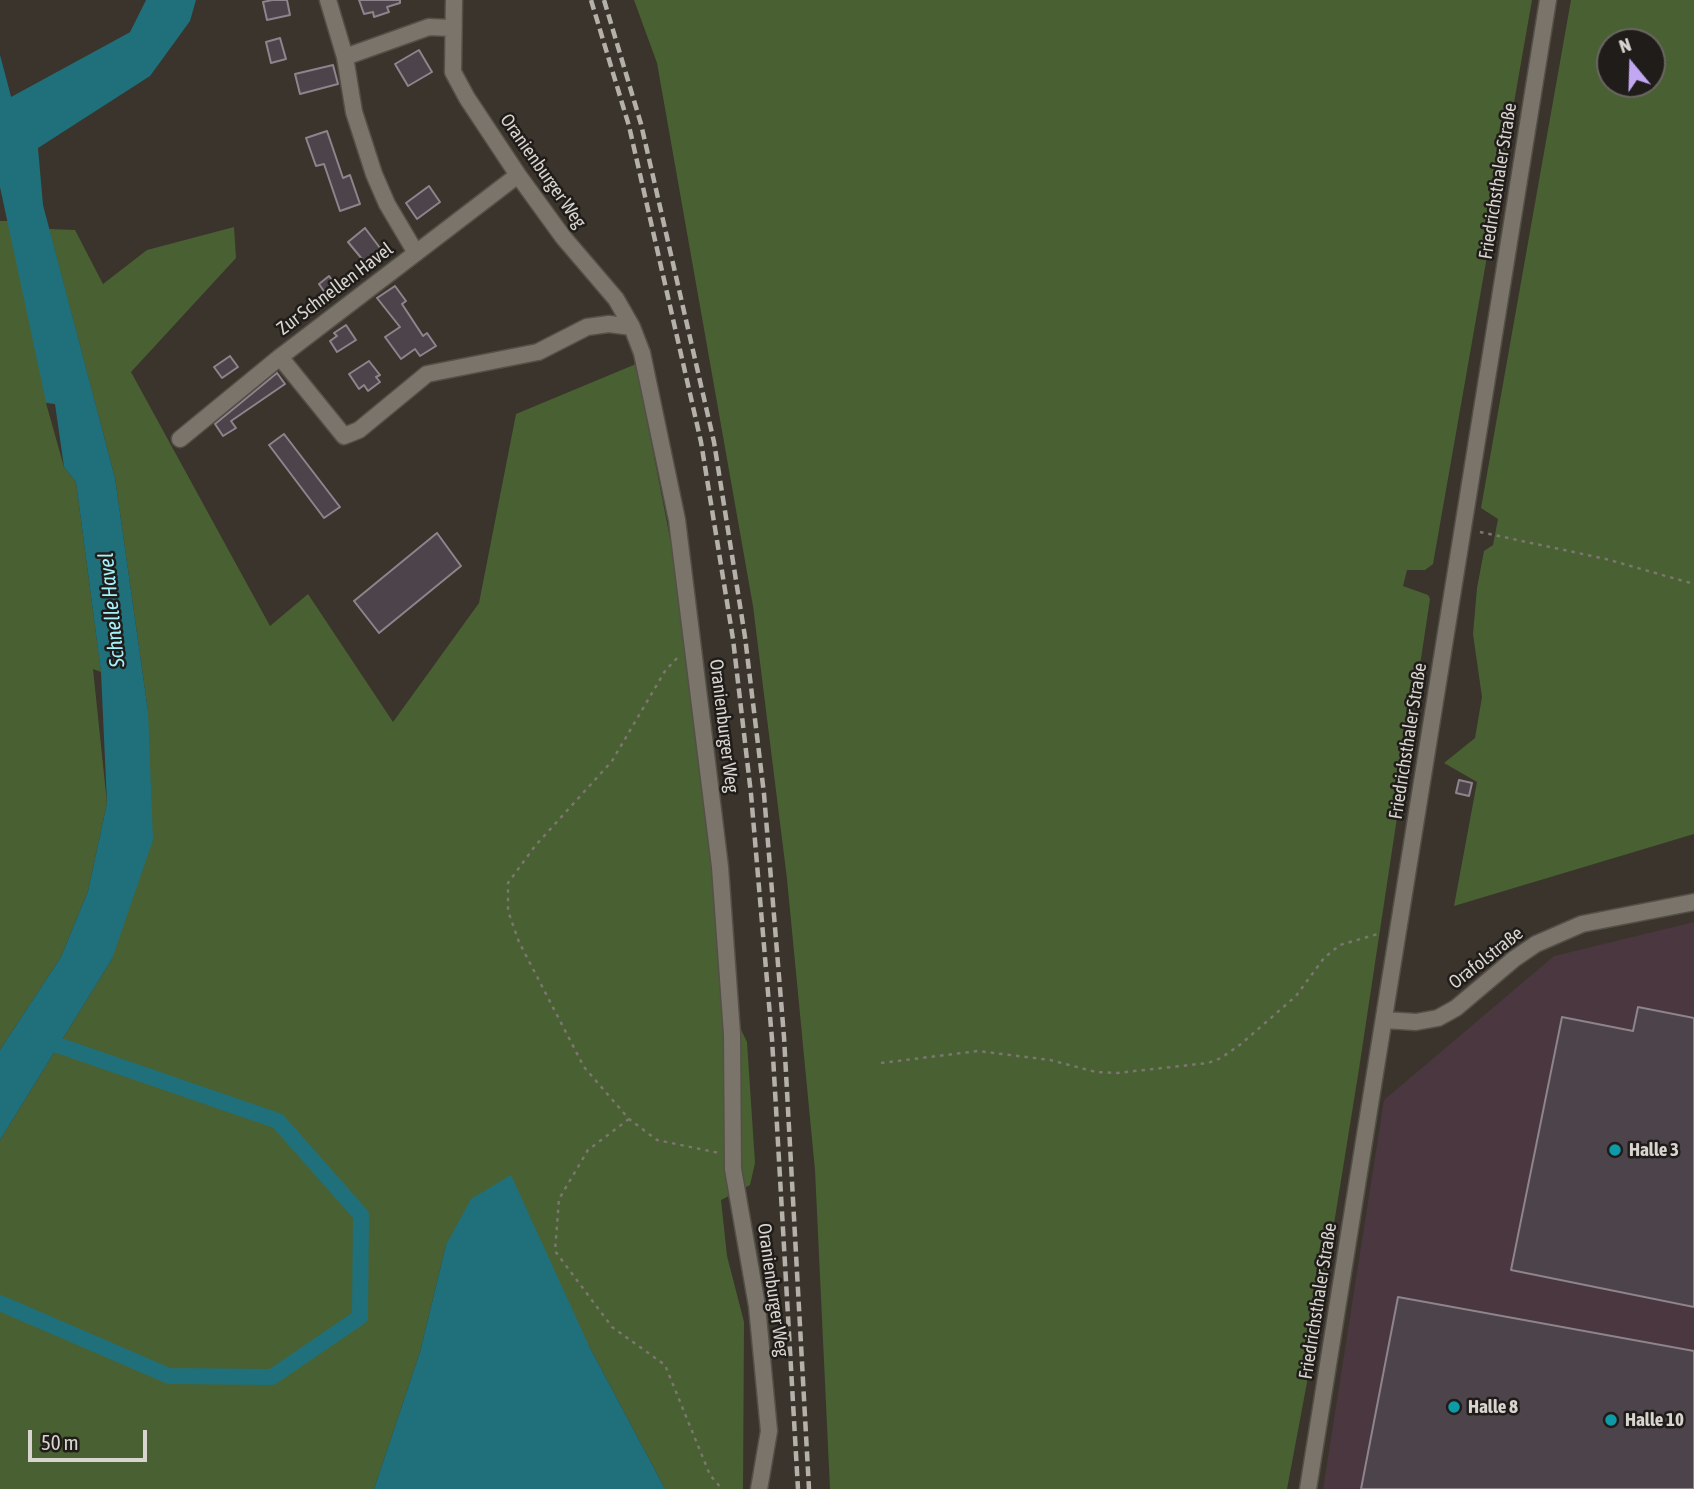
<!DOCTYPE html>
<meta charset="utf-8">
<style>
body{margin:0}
#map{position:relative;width:1694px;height:1489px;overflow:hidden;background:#3a342c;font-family:"Asap Condensed",sans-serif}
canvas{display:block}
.north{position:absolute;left:1596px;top:28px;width:70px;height:70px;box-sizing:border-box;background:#1f1c19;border:2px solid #696662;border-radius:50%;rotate:341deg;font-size:19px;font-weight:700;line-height:28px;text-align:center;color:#d8d4cf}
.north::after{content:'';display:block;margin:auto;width:24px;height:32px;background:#c2a8f2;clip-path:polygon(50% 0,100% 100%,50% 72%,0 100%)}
.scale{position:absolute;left:28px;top:1430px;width:119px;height:32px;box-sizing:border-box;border:4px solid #d8d4cf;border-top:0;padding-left:9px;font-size:21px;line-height:24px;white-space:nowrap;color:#d8d4cf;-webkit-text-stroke:5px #1f1c19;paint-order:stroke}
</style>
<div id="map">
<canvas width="1694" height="1489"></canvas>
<div class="north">N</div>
<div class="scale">50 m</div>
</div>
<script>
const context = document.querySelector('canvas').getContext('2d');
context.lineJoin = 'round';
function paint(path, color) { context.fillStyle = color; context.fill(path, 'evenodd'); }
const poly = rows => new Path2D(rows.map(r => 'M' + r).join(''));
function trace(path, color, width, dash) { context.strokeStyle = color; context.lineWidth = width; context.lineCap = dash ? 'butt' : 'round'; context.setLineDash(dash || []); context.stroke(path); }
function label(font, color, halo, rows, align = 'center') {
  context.font = font + ' "Asap Condensed",sans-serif'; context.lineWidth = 5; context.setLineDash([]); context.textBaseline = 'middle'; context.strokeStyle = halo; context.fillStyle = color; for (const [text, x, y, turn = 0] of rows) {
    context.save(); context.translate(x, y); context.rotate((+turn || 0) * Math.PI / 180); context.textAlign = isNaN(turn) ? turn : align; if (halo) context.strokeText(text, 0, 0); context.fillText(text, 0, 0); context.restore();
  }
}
const industrial = poly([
 [1694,922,1694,1489,1323,1489,1384,1100,1554,956]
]);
const green = poly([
 [634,0,1532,0,1433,564,1425,570,1407,570,1403,586,1428,595,1430,599,1359,1069,1317,1329,1287,1489,830,1489,815,1170,787,879,753,606,657,63],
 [1571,0,1694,0,1694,834,1454,906,1477,782,1444,763,1475,738,1482,697,1473,634,1477,588,1484,551,1493,545,1498,519,1481,508],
 [1610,42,1652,42,1652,84,1610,84],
 [0,221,9,221,55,404,46,403,64,467,76,482,101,672,93,669,107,803,88,891,61,957,0,1050],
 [234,227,236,258,131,372,270,626,308,594,393,722,479,603,516,414,636,364,678,579,705,802,723,992,747,1042,755,1163,750,1185,721,1200,727,1256,744,1322,743,1489,665,1489,589,1346,446,1245,420,1352,374,1489,0,1489,0,1140,112,959,148,711,115,478,49,229,75,230,103,284,147,250]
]);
const water = poly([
 [155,0,196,0,190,21,150,76,38,148,43,205,115,478,148,711,153,840,112,959,0,1140,0,1050,61,957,88,891,107,803,101,672,76,482,64,467,55,404,46,402,0,187,0,55,13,104,136,38],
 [511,1175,589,1346,665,1489,374,1489,420,1352,446,1245,471,1199]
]);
const canal = poly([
 [0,112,136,38,155,0],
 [0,1303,169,1376,272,1377,360,1317,361,1215,278,1121,40,1039]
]);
const building = poly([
 [272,0,287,0,290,15,267,20,263,2,272,0],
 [359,0,400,0,400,3,387,7,389,12,374,17,373,12,364,14,359,0],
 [280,38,286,59,271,63,266,42,280,38],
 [419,50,432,72,408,86,395,64,419,50],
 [333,65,338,84,300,94,295,74,333,65],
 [327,131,343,178,350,175,360,204,340,211,324,164,316,166,306,138,327,131],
 [429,186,440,202,417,219,406,203,429,186],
 [365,228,383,252,367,265,348,242,365,228],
 [329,276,341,292,330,300,319,284,329,276],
 [395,286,406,301,402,304,423,336,427,333,436,346,420,356,415,349,401,359,385,337,400,327,377,298,395,286],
 [346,325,356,340,337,352,330,341,337,336,334,333,346,325],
 [230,356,238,367,222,378,214,367,230,356],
 [369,361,380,375,376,377,380,382,368,391,364,385,359,389,349,374,369,361],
 [277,373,285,384,231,421,236,428,223,436,215,424,277,373],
 [284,434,340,507,324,518,269,445,284,434],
 [437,533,461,566,379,633,354,601,437,533],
 [1459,780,1472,783,1469,796,1456,793,1459,780],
 [1638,1007,1694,1018,1694,1307,1511,1270,1562,1017,1633,1031,1638,1007],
 [1398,1297,1694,1351,1694,1489,1361,1489,1398,1297]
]);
const path = poly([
 [1480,532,1606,559,1694,584],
 [677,658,665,671,612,761,535,846,508,883,508,911,519,942,584,1067,629,1119,657,1140,719,1153],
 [881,1063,978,1051,1050,1060,1096,1072,1117,1073,1208,1063,1221,1058,1241,1044,1296,996,1324,958,1340,945,1381,933],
 [629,1119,588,1150,559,1199,555,1251,612,1327,665,1365,710,1475,722,1489]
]);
const minor = poly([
 [328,0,345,57,354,112,374,174,387,204,416,253],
 [454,0,453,72,467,98,518,175,563,237,616,299,632,327,642,353,677,520,720,867,732,1034,733,1169,757,1306,769,1431,759,1489],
 [345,57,429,27,451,28],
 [280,357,344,436,359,430,427,374,538,352,587,327,609,324,632,327],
 [180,439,280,357,518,175],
 [1384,1020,1416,1022,1438,1018,1456,1008,1514,959,1536,944,1582,924,1694,902],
 [1308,1489,1548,0]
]);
const rail = poly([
 [591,0,629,126,701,442,733,639,751,794,772,1039,798,1489],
 [604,0,641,124,714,442,745,637,764,794,784,1037,809,1489]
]);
const markers = [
 [1615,1150,7,"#0f9aa8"],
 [1454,1407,7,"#0f9aa8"],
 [1611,1420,7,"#0f9aa8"]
];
const streetNames = [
 ["Oranienburger Weg",543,171,55],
 ["Friedrichsthaler Straße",1498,181,-81],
 ["Zur Schnellen Havel",335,289,-37],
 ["Oranienburger Weg",724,726,83],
 ["Friedrichsthaler Straße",1408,741,-81],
 ["Orafolstraße",1486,958,-38],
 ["Oranienburger Weg",773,1290,82],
 ["Friedrichsthaler Straße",1318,1301,-81]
];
const poiNames = [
 ["Halle 3",1629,1150],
 ["Halle 8",1468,1407],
 ["Halle 10",1625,1420]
];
const waterNames = [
 ["Schnelle Havel",112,610,-96]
];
paint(industrial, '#4a373f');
paint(green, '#496032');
paint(water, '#20707b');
trace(canal, '#20707b', 16);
paint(building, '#4c434b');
trace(building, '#8d848c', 2);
trace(minor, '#545048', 19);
trace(path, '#7b766f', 2.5, [3.5, 5]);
trace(minor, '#7b746b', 16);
trace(rail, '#b4b0aa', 4.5, [10, 5]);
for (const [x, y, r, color] of markers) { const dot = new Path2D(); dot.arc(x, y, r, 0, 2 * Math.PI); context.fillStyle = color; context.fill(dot); trace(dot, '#1f1c19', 2.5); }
label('19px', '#d8d4cf', '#1f1c19', streetNames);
label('bold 19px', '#d8d4cf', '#1f1c19', poiNames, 'left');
label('italic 21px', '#a6f1fc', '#1f1c19', waterNames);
</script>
